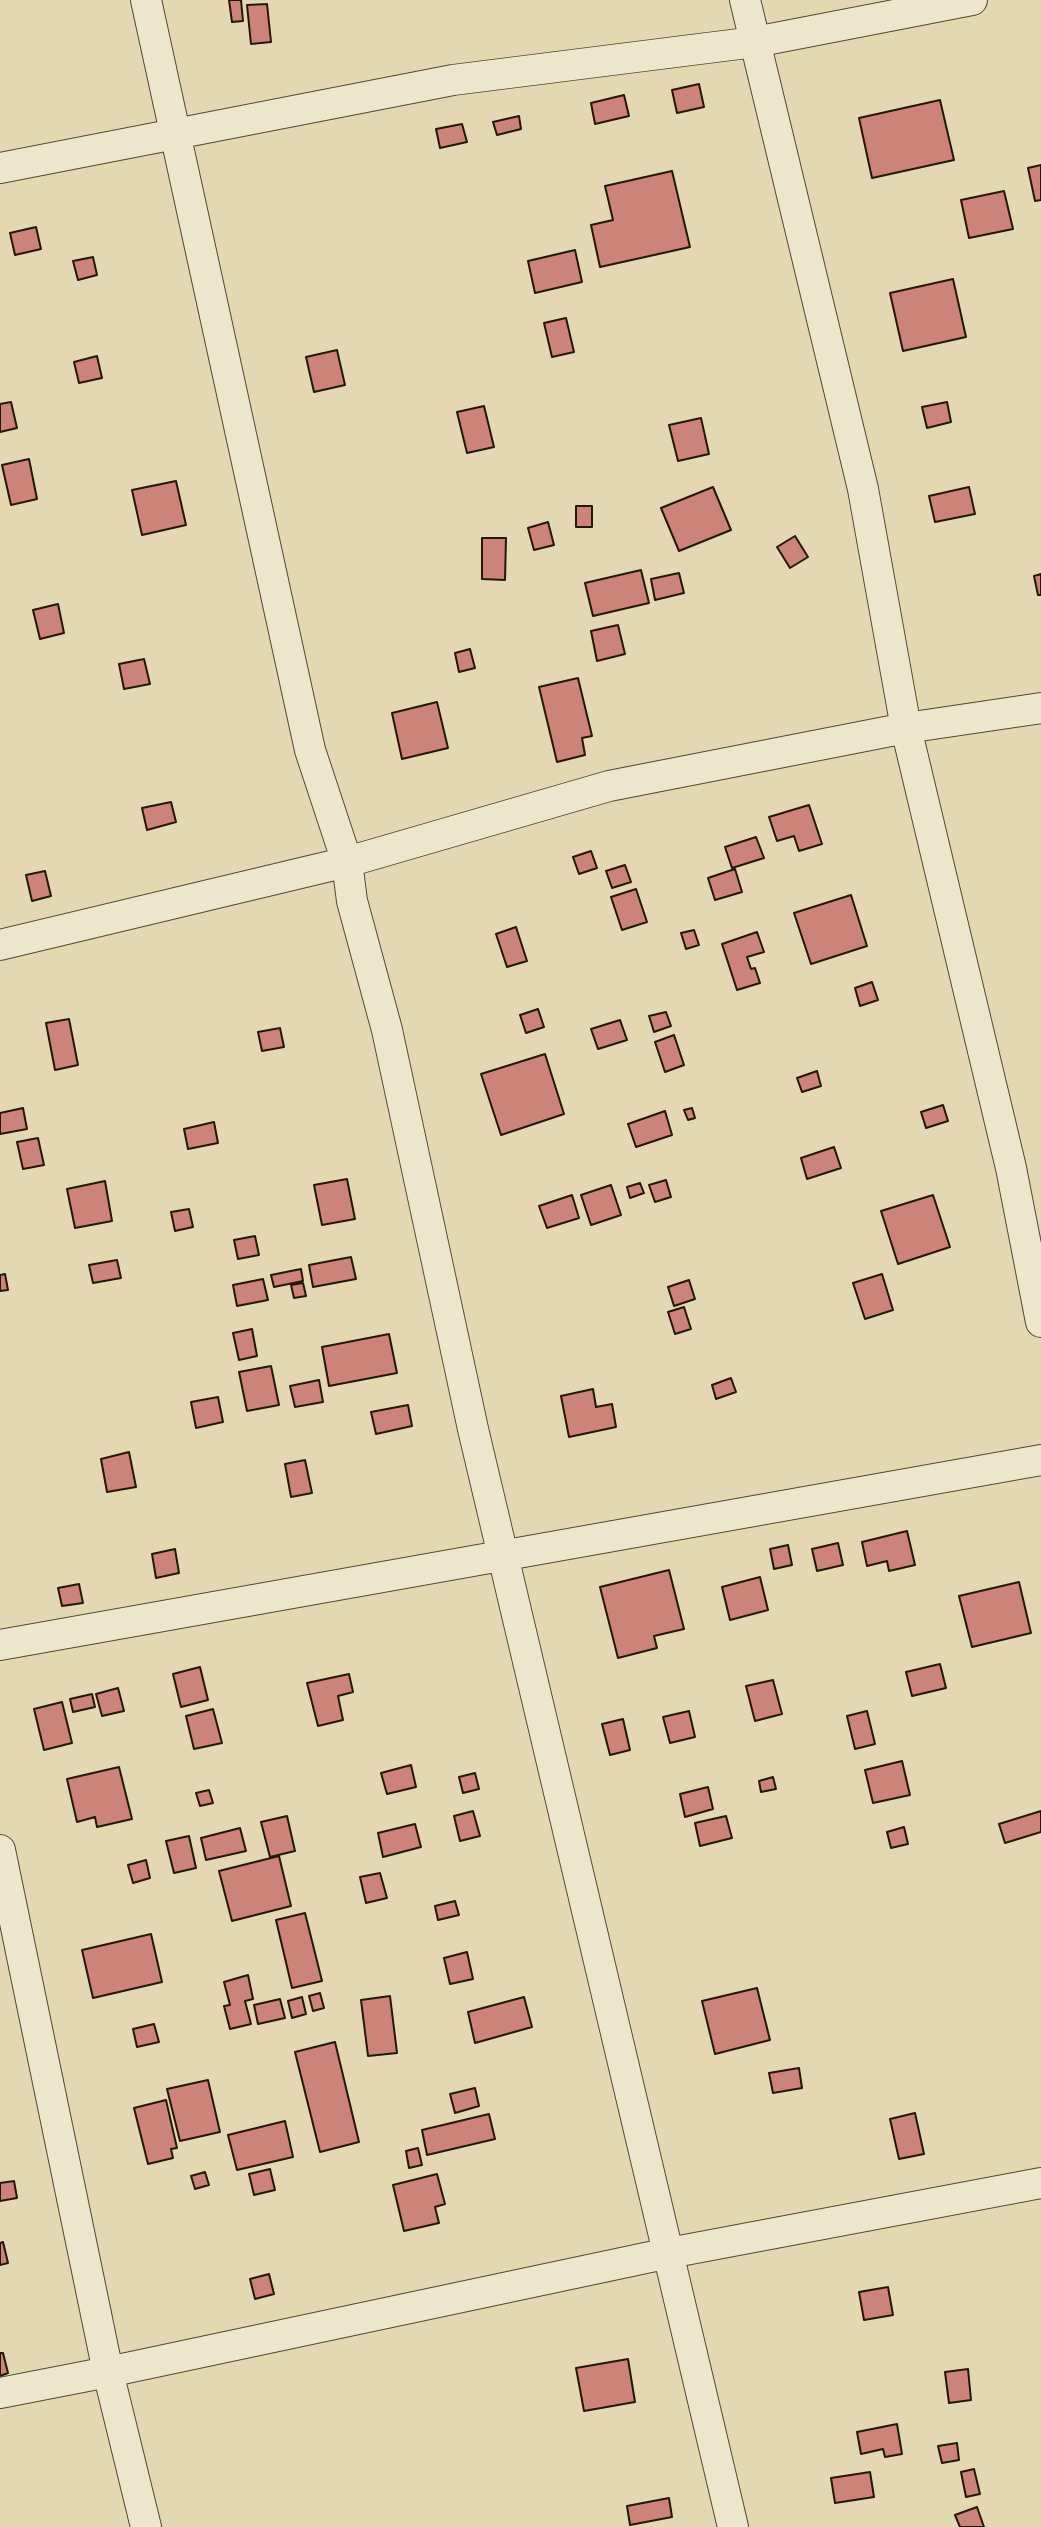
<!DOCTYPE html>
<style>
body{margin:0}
canvas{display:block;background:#e3d8b1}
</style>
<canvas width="1041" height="2527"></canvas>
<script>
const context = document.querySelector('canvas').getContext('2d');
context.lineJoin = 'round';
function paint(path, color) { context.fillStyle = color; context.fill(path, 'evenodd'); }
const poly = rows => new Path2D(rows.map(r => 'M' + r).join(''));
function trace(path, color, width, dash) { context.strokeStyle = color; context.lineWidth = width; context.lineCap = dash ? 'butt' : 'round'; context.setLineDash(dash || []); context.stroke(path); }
const building = poly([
 [229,0,241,0,243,21,232,22,229,0],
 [267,4,271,42,251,44,247,5,267,4],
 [699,84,704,107,677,113,672,90,699,84],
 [624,95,629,116,595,124,591,103,624,95],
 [940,100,954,160,872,178,859,118,940,100],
 [519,116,521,129,497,135,493,122,519,116],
 [462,124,467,142,440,148,436,129,462,124],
 [1041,165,1041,200,1035,201,1028,168,1041,165],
 [672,171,690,247,600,267,591,225,613,220,605,186,672,171],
 [1004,191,1013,229,969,238,961,200,1004,191],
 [36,227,41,249,15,255,10,233,36,227],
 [575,250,582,282,535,293,528,261,575,250],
 [93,257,97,275,78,280,73,261,93,257],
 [953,279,966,337,903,351,890,293,953,279],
 [566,318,574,352,552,357,544,323,566,318],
 [337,350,345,385,314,392,306,357,337,350],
 [97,356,102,378,79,383,74,362,97,356],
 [11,402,17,428,0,432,0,404,11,402],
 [947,402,951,422,927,428,922,407,947,402],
 [484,406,494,447,467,453,457,412,484,406],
 [701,418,709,454,678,461,669,425,701,418],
 [29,459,37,499,11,505,2,465,29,459],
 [176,481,186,525,142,535,132,490,176,481],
 [713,487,731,530,679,551,661,508,713,487],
 [969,487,975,514,935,522,929,496,969,487],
 [576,506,592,506,592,527,576,527,576,506],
 [548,522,554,545,534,550,528,528,548,522],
 [795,536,808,557,790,568,777,547,795,536],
 [482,538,506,538,505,580,482,579,482,538],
 [641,570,649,603,593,616,585,583,641,570],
 [679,573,684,593,655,600,651,579,679,573],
 [1041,574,1041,595,1038,595,1034,576,1041,574],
 [58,604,64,633,40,639,33,610,58,604],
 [618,625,625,654,597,661,591,631,618,625],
 [470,649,475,668,459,672,455,653,470,649],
 [144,659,150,684,124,689,119,664,144,659],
 [578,678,592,736,582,738,585,755,557,762,539,687,578,678],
 [437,702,448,748,402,759,392,713,437,702],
 [171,802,176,822,147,830,142,808,171,802],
 [809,805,822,844,799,851,794,836,777,841,769,817,809,805],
 [756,837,764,858,732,868,725,847,756,837],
 [591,851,597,868,579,874,573,857,591,851],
 [625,865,631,882,612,888,606,871,625,865],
 [735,869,742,892,715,900,708,878,735,869],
 [45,871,51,896,32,901,26,875,45,871],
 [636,889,647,922,622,930,611,897,636,889],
 [851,895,867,946,811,964,794,913,851,895],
 [516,927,527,961,507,967,496,934,516,927],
 [694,930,699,945,686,949,681,933,694,930],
 [757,932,764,952,747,957,751,969,755,968,760,983,737,990,722,944,757,932],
 [872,982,878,1000,860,1006,855,988,872,982],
 [538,1009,544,1027,526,1033,520,1015,538,1009],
 [666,1012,671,1026,654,1032,649,1016,666,1012],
 [69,1019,78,1065,55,1070,46,1023,69,1019],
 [620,1020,627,1040,598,1049,591,1029,620,1020],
 [280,1028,284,1047,262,1051,258,1032,280,1028],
 [674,1035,684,1065,665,1072,655,1042,674,1035],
 [545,1054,564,1114,501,1135,481,1074,545,1054],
 [817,1071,821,1086,802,1092,797,1078,817,1071],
 [943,1105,948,1121,926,1128,921,1112,943,1105],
 [23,1108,27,1129,0,1134,0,1113,23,1108],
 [692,1108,695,1118,688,1120,684,1110,692,1108],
 [665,1111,672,1135,636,1147,628,1124,665,1111],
 [214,1122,218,1143,188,1149,184,1129,214,1122],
 [38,1138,44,1165,23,1169,17,1142,38,1138],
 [834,1147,841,1168,807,1179,801,1158,834,1147],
 [347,1179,355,1219,322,1225,314,1185,347,1179],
 [666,1180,671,1197,655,1202,649,1185,666,1180],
 [105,1181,112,1221,75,1228,67,1189,105,1181],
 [640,1183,644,1193,630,1198,627,1187,640,1183],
 [611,1185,621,1215,591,1225,581,1195,611,1185],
 [572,1195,579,1218,547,1228,539,1206,572,1195],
 [933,1195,950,1247,898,1264,881,1211,933,1195],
 [189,1209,193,1227,175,1231,171,1212,189,1209],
 [255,1236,259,1255,238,1259,234,1240,255,1236],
 [351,1257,356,1279,313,1287,309,1265,351,1257],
 [117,1260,121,1278,93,1283,89,1265,117,1260],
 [301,1269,303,1281,274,1287,271,1275,301,1269],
 [5,1274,8,1290,0,1291,0,1275,5,1274],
 [882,1274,893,1310,865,1319,853,1283,882,1274],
 [263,1279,268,1300,237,1306,233,1285,263,1279],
 [689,1280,695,1299,674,1306,668,1287,689,1280],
 [303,1283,306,1296,294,1298,291,1285,303,1283],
 [684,1307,691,1329,675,1334,668,1312,684,1307],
 [252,1329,257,1356,239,1360,233,1333,252,1329],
 [389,1334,397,1373,329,1386,322,1347,389,1334],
 [271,1366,279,1405,247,1411,239,1372,271,1366],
 [731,1378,736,1392,716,1399,712,1385,731,1378],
 [319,1380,323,1402,295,1407,290,1386,319,1380],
 [593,1389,596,1407,612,1404,616,1427,569,1437,561,1396,593,1389],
 [218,1397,223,1422,196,1428,191,1402,218,1397],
 [408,1405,412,1426,376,1434,371,1412,408,1405],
 [129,1452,136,1487,107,1492,101,1459,129,1452],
 [305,1460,312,1493,291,1497,285,1464,305,1460],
 [907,1531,915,1565,889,1571,887,1561,867,1566,862,1542,907,1531],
 [838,1543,843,1565,817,1571,812,1549,838,1543],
 [788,1545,792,1565,774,1569,770,1549,788,1545],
 [175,1549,179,1573,156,1578,152,1554,175,1549],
 [669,1570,684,1629,654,1636,657,1648,618,1658,600,1587,669,1570],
 [760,1577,768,1610,730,1620,722,1587,760,1577],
 [1019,1582,1031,1633,972,1647,959,1596,1019,1582],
 [79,1584,83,1603,62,1606,58,1588,79,1584],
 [940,1664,946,1688,912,1696,906,1672,940,1664],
 [200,1667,208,1700,181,1707,173,1674,200,1667],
 [349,1674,353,1692,338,1696,343,1720,318,1726,307,1683,349,1674],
 [773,1680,782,1714,755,1721,746,1686,773,1680],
 [118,1688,124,1711,102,1716,96,1694,118,1688],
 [92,1694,95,1707,73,1712,70,1699,92,1694],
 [62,1702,72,1743,44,1750,34,1709,62,1702],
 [213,1709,222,1743,194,1749,186,1716,213,1709],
 [689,1711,695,1737,670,1743,663,1717,689,1711],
 [867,1711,875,1744,855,1749,847,1716,867,1711],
 [623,1719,630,1750,610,1755,602,1724,623,1719],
 [902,1761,910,1795,873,1803,865,1770,902,1761],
 [411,1765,416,1787,387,1794,381,1773,411,1765],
 [119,1767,132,1819,97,1827,95,1817,77,1822,67,1779,119,1767],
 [475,1773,479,1789,463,1793,459,1777,475,1773],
 [773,1777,776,1789,761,1792,759,1781,773,1777],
 [708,1787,713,1809,685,1817,680,1794,708,1787],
 [209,1790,213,1803,200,1806,196,1793,209,1790],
 [473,1811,480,1836,460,1841,454,1816,473,1811],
 [1041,1811,1041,1832,1005,1843,999,1824,1041,1811],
 [287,1816,295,1851,270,1857,261,1822,287,1816],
 [726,1816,732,1838,700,1846,695,1823,726,1816],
 [415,1824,421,1847,383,1857,378,1833,415,1824],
 [904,1827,908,1844,891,1848,887,1832,904,1827],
 [240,1828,246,1851,206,1860,201,1838,240,1828],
 [189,1836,196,1868,174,1873,166,1841,189,1836],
 [279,1856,291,1906,232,1921,219,1871,279,1856],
 [146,1860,150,1878,133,1883,128,1865,146,1860],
 [380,1873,387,1898,366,1903,360,1877,380,1873],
 [455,1901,459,1915,438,1920,435,1906,455,1901],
 [305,1913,322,1981,292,1988,276,1920,305,1913],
 [151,1934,162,1982,93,1998,82,1950,151,1934],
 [467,1952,473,1979,450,1984,444,1958,467,1952],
 [248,1975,253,1999,245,2001,251,2024,230,2029,224,2006,230,2005,224,1982,248,1975],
 [757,1988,770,2040,715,2054,702,2001,757,1988],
 [320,1993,324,2008,313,2011,309,1996,320,1993],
 [390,1996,397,2053,368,2056,361,2000,390,1996],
 [302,1997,306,2014,292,2018,288,2001,302,1997],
 [524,1997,532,2027,475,2043,468,2012,524,1997],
 [280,1999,285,2018,258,2024,254,2005,280,1999],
 [154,2024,159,2042,137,2047,133,2029,154,2024],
 [335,2042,359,2142,320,2152,295,2052,335,2042],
 [799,2068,802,2088,773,2093,769,2073,799,2068],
 [208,2080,220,2132,180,2141,167,2089,208,2080],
 [475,2088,479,2106,455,2113,450,2094,475,2088],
 [166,2100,177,2148,171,2149,173,2158,148,2164,134,2108,166,2100],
 [915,2113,924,2154,899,2159,890,2119,915,2113],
 [489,2114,495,2139,427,2155,422,2130,489,2114],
 [285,2121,293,2157,237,2170,228,2135,285,2121],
 [418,2148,422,2165,409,2168,406,2151,418,2148],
 [270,2169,275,2190,254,2195,249,2174,270,2169],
 [205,2172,209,2185,195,2189,191,2176,205,2172],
 [437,2174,445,2204,435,2207,439,2223,404,2231,393,2185,437,2174],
 [14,2181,17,2198,0,2201,0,2183,14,2181],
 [3,2242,8,2263,0,2265,0,2243,3,2242],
 [269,2274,274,2294,255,2299,250,2279,269,2274],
 [888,2287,893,2315,864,2320,859,2292,888,2287],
 [0,2353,3,2353,8,2373,0,2376,0,2353],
 [628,2359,635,2402,584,2411,576,2368,628,2359],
 [968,2369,971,2400,949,2403,945,2372,968,2369],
 [897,2424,902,2454,885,2457,883,2449,861,2454,857,2432,897,2424],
 [957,2443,959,2460,942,2463,938,2446,957,2443],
 [974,2469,980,2494,966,2497,961,2472,974,2469],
 [870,2472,874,2497,835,2503,831,2478,870,2472],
 [669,2498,672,2517,630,2525,627,2506,669,2498],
 [977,2507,984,2527,960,2527,955,2515,977,2507]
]);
const street = poly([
 [146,0,310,750,347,862,352,901,387,1030,473,1429,733,2527],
 [745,0,863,489,906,728,1011,1168,1041,1322],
 [0,168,453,80,755,42,972,0],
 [0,945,347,862,609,786,906,728,1041,708],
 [0,1645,1041,1460],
 [0,1850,108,2372,146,2527],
 [0,2393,108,2372,669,2253,1041,2183]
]);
paint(building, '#cc8379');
trace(building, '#251707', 2);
trace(street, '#544732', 32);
trace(street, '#ede6cc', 30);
</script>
